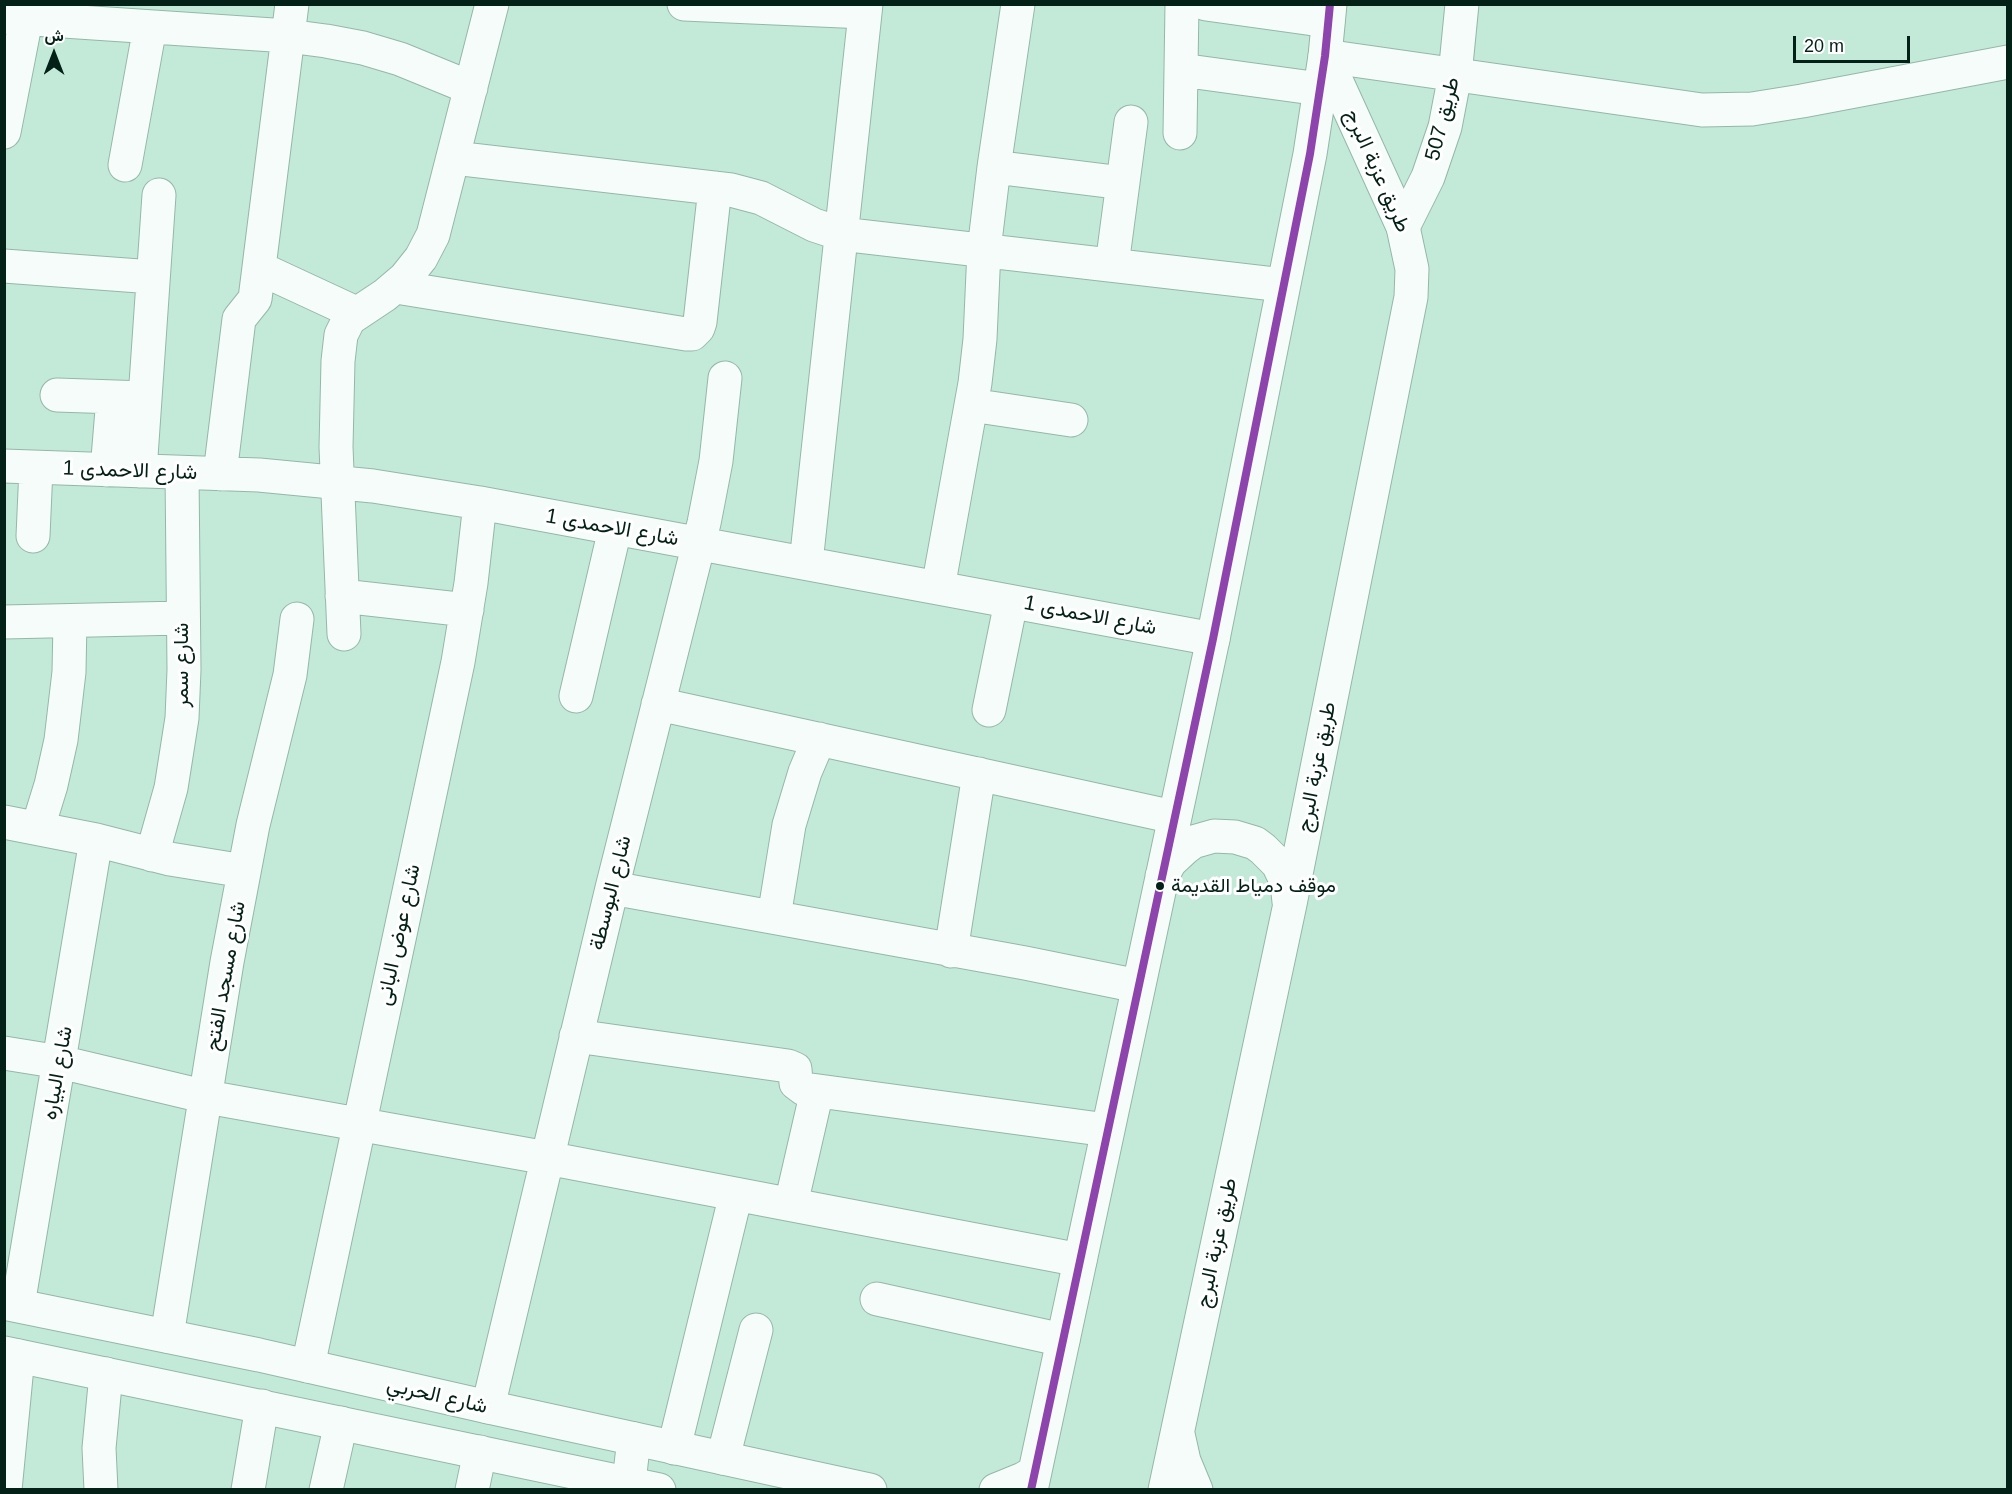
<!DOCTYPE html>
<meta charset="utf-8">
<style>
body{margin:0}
#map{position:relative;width:2012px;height:1494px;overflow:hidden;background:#c3ead9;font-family:Arial,Vazirmatn,sans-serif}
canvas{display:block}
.frame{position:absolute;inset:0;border:6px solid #032116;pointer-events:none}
.north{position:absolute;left:24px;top:24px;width:60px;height:60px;-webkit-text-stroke:4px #fff;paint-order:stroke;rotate:0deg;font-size:16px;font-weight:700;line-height:24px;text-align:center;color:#032116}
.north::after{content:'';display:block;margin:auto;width:21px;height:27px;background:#032116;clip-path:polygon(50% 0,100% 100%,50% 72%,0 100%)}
.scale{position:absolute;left:1793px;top:36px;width:117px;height:27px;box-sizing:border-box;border:3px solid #032116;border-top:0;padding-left:8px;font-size:18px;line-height:21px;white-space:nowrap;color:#032116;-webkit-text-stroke:4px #fff;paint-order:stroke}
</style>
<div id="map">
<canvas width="2012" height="1494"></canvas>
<div class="frame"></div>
<div class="north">ش</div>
<div class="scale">20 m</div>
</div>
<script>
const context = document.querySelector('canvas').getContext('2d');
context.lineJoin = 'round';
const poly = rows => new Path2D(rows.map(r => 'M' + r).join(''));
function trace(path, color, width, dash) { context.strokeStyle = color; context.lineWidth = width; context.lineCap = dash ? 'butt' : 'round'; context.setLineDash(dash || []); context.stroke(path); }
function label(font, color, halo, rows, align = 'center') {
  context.font = font + ' Arial,Vazirmatn,sans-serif'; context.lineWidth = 6; context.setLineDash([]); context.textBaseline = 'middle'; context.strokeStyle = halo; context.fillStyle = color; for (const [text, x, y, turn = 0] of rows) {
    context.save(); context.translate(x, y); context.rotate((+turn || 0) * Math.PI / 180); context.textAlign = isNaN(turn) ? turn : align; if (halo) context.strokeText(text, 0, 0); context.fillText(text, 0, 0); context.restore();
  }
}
const street = poly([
 [684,4,865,12],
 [1206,4,1328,21],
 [4,17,288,36,326,41,363,48,400,59,471,88],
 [1325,56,1702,110,1752,109,1802,101,2008,62],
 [1181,70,1320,89],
 [4,132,29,4],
 [1180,133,1182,4],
 [454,158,731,190,761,198,814,225,841,234,1283,285],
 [125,165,150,27],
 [994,167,1123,183],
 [1403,227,1428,177,1445,127,1455,75,1462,4],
 [1112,265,1131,122],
 [4,266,153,277],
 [259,268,356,313],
 [396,287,686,334,692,334,698,328,700,322,715,188],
 [57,395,145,398],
 [971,405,1071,420],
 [4,466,259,475,373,486,480,503,1213,639],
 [107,470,113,398],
 [140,471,159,195],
 [220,474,239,319,255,299,292,4],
 [33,536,36,468],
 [806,563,866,4],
 [938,588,975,383,980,339,984,250,994,167,1018,4],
 [342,596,467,610],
 [4,622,182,618],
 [344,634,336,447,338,361,341,335,349,319,385,295,405,278,421,258,433,235,492,4],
 [576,696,615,529],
 [658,704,1174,817],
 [989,710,1011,602],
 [4,822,96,840,170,859,244,871],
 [38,827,51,785,61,740,69,672,70,621],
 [152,855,171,788,182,718,184,670,182,473],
 [612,888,1025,963,1138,986],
 [774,917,789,825,805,772,819,739],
 [951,951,979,774],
 [576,1036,788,1066,795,1069,796,1083,804,1089,1107,1130],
 [4,1053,60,1062,207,1097,547,1158,1080,1260],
 [791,1204,817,1091],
 [877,1299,1063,1340],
 [18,1305,96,840],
 [167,1336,227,962,253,825,290,675,297,619],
 [308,1366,458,662,471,583,480,503],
 [488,1407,612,888,704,523,716,461,725,378],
 [674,1448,736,1194],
 [723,1458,756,1330],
 [5,1490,18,1356],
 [101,1490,99,1448,106,1374],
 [248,1490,262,1406],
 [326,1490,341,1423],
 [472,1490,480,1452],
 [628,1490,634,1439]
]);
const secondary = poly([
 [1162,876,1170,862,1185,848,1193,842,1214,836,1235,837,1255,843,1263,849,1278,864,1287,883,1289,902],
 [4,1303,259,1355,488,1407,870,1490],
 [4,1353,659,1490],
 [1178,1434,1184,1461,1196,1490],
 [996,1490,1023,1479,1035,1472],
 [1031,1490,1213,639,1310,154,1325,56,1330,4],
 [1165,1490,1290,904,1411,297,1412,269,1403,227,1325,56]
]);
const bus1 = poly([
 [1031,1490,1213,639,1310,154,1325,56,1330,4]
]);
const markers = [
 [1160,886,5,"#032116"]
];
const busNames = [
 ["موقف دمياط القديمة",1171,886]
];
const streetNames = [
 ["طريق 507",1443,119,-76],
 ["طريق عزبة البرج",1377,171,66],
 ["شارع الاحمدى 1",130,471,2],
 ["شارع الاحمدى 1",612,528,10],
 ["شارع الاحمدى 1",1090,616,11],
 ["شارع سمر",182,665,-90],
 ["طريق عزبة البرج",1317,767,-79],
 ["شارع البوسطة",611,893,-76],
 ["شارع عوض البانى",399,935,-78],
 ["شارع مسجد الفتح",226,976,-80],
 ["شارع البياره",58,1073,-80],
 ["طريق عزبة البرج",1217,1243,-78],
 ["شارع الحربي",437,1396,13]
];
trace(street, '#94b7a9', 35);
trace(secondary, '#94b7a9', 35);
trace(street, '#f6fcf9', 33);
trace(secondary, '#f6fcf9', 33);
trace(bus1, '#8e44ad', 8);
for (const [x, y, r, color] of markers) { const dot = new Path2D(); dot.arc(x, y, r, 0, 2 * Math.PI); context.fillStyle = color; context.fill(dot); trace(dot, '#fff', 2); }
label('20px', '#032116', '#fff', busNames, 'left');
label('21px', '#032116', '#fff', streetNames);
</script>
